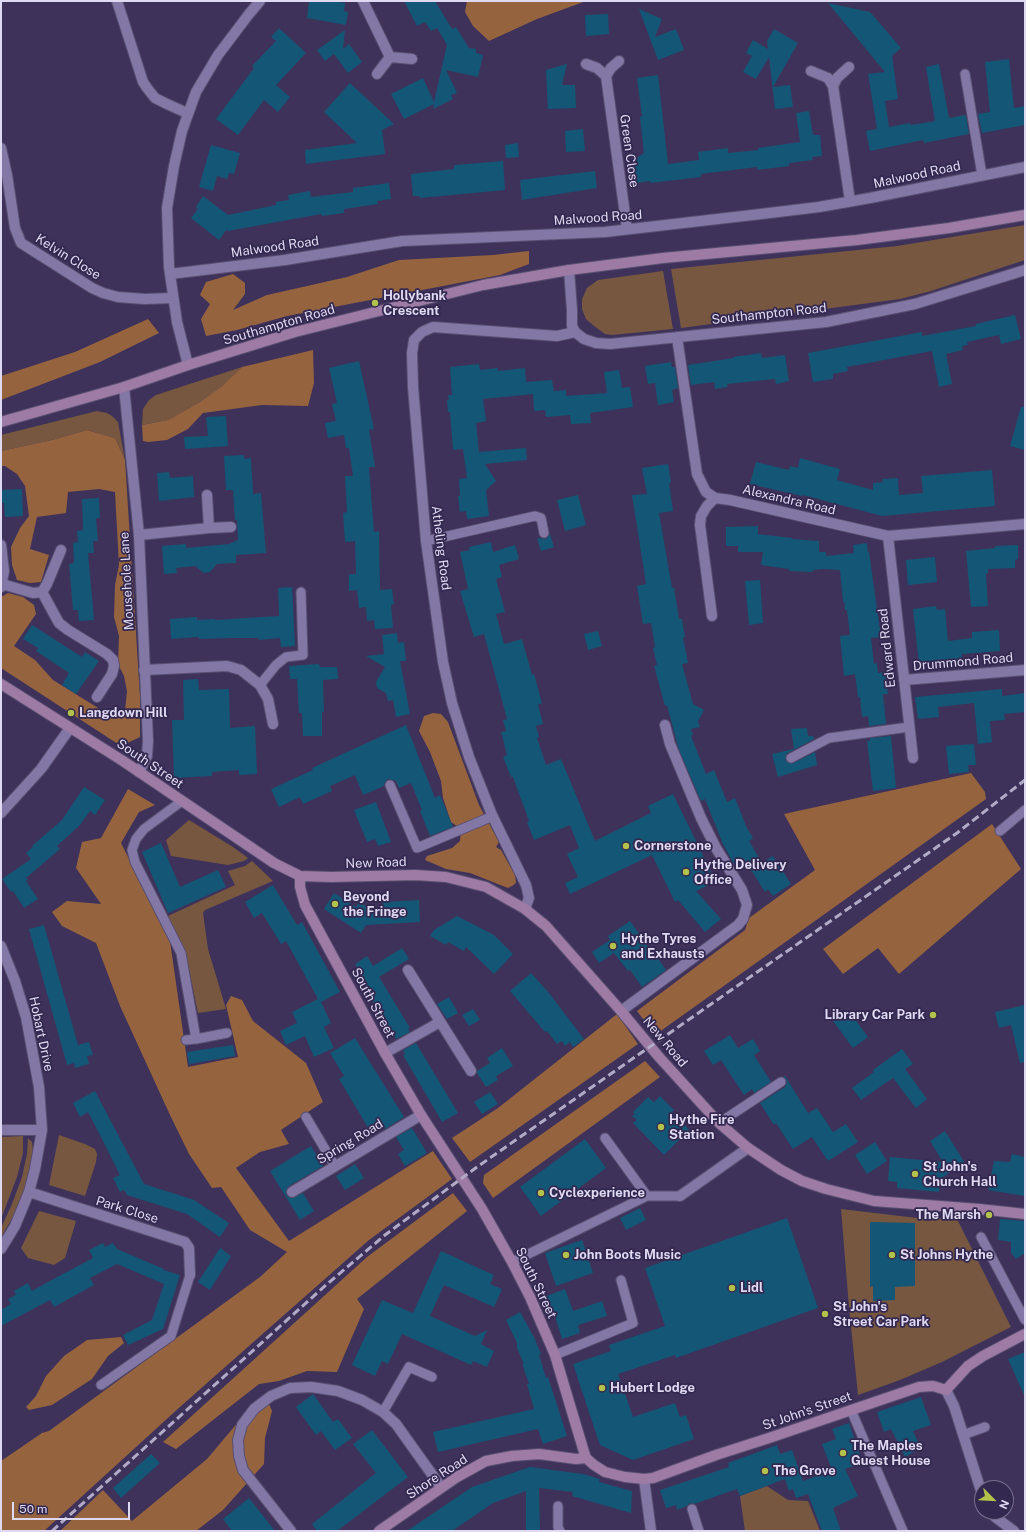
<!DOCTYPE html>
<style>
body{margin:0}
#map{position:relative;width:1026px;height:1532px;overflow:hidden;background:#3e325a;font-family:"Public Sans",sans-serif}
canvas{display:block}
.frame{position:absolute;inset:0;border:2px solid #dfd9f2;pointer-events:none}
.north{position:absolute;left:974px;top:1480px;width:40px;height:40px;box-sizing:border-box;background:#33284f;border:1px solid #786f90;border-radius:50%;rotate:114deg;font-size:11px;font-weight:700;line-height:16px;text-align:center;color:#dfd9f2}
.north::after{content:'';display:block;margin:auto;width:14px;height:18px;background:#b3c24b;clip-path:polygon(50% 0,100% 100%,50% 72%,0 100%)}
.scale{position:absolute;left:12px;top:1502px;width:118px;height:18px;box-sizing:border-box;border:2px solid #dfd9f2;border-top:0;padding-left:5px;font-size:12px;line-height:14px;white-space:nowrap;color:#dfd9f2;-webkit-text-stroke:3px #33284f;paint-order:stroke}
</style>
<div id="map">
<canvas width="1026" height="1532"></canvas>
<div class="frame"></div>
<div class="north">N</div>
<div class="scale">50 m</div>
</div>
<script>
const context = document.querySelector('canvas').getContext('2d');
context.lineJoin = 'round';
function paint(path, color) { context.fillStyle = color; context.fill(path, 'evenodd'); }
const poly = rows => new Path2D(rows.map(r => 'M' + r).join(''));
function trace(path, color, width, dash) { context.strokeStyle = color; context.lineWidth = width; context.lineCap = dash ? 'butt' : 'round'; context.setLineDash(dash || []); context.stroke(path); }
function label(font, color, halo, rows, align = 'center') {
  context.font = font + ' "Public Sans",sans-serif'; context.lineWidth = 3.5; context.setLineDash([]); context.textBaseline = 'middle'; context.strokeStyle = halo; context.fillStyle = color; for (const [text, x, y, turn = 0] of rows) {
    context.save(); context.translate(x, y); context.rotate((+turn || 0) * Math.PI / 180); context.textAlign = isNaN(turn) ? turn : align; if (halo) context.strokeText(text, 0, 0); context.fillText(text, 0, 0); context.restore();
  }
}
const green = poly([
 [1025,225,1025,260,931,291,900,299,681,328,671,269,897,246],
 [663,271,673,329,612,335,605,334,594,326,586,319,582,309,582,299,587,288,598,280],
 [242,367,219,389,200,402,168,420,142,425,143,409,149,400,156,395],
 [97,411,107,413,112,416,118,422,125,460,115,438,87,430,52,440,1,451,1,435],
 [189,820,233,847,248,858,244,861,228,865,171,856,166,840],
 [252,861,273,881,205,910,203,913,208,949,226,1009,198,1013,186,955,168,916,235,885,228,871,245,866],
 [59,1135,85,1144,95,1149,97,1154,96,1162,85,1196,49,1185],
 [23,1136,23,1153,17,1177,1,1219,1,1137],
 [28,1138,32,1142,33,1151,26,1185,13,1217,1,1237,1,1228,12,1204,22,1177,27,1154],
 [841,1209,917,1218,957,1219,1011,1327,942,1362,900,1380,858,1395,849,1307],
 [39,1211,76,1221,65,1258,54,1265,28,1258,21,1248],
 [767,1486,788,1500,808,1501,820,1531,745,1531,740,1496]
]);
const forest = poly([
 [467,1,586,1,537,19,489,41,473,26,465,12],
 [529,251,529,264,500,275,287,316,237,330,206,336,201,319,210,304,200,295,206,282,233,274,245,283,245,294,233,310,267,295,347,277,399,260,493,255],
 [148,319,159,333,100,362,1,400,1,376,75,352],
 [313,350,314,383,308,406,262,405,203,413,188,429,167,440,148,442,143,441,142,425,168,420,200,402,221,387,242,367],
 [87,430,115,438,125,460,140,697,140,737,121,746,1,668,1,597,8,593,23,597,34,605,36,614,14,646,35,660,53,680,103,711,117,713,125,711,127,691,124,676,118,664,119,636,114,617,115,585,119,565,115,492,99,489,68,492,66,513,37,517,30,549,49,555,41,582,30,583,17,580,12,565,11,547,20,528,29,516,25,486,17,474,5,466,1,466,1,451,52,440],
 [433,713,441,714,448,722,479,805,499,842,496,847,501,850,515,875,516,883,512,886,508,888,470,873,446,869,425,860,427,856,452,848,460,841,461,829,451,822,443,798,441,781,430,752,419,731,424,716],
 [971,773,985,792,986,799,655,1035,637,1011,745,930,749,918,815,870,784,814],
 [128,789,155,805,139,812,121,843,170,941,188,1067,238,1057,226,1005,231,996,242,1000,253,1021,306,1063,323,1102,281,1130,289,1144,260,1152,236,1168,289,1241,433,1151,452,1179,369,1240,181,1406,44,1531,1,1531,1,1461,42,1433,49,1431,260,1277,287,1252,250,1230,221,1187,212,1188,189,1154,170,1115,120,1006,96,943,62,926,52,912,67,901,101,904,76,868,82,842,101,838],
 [992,824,1021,869,899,974,878,948,843,974,823,949],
 [617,1014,638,1044,470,1162,452,1138,498,1108],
 [645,1061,660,1077,493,1198,483,1183,484,1175],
 [453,1193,467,1211,357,1299,364,1309,337,1372,307,1371,279,1381,259,1384,176,1449,163,1442,367,1257],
 [121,1337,124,1343,108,1356,92,1379,52,1405,29,1410,26,1407,36,1396,46,1376,64,1356,87,1340],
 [269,1404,272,1411,265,1438,264,1464,223,1510,196,1531,60,1531,103,1490,132,1521,207,1459,245,1414]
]);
const building = poly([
 [309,1,334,1,345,3,344,11,348,12,346,25,307,18],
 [404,1,435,1,452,29,456,27,469,48,476,49,476,53,483,55,478,77,446,70,457,93,451,95,453,99,433,109,434,104,404,119,391,94,423,78,434,102,447,45,437,28,431,31,425,22,417,26],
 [828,3,870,12,901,48,892,56,898,99,885,101,889,127,910,123,911,125,935,121,926,67,939,64,949,118,964,115,966,116,969,134,924,143,923,140,870,151,866,131,877,129,868,74,885,72],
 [639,9,662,19,655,37,676,29,684,50,658,60],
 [608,14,609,34,586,36,585,15],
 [279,28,306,53,276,85,290,97,278,112,264,100,238,135,216,119,254,68,252,66,276,41,271,37],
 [774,29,798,43,773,87,790,85,793,107,775,109,769,57,756,79,743,72,752,56,746,53,753,40,768,49,767,41],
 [345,30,343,49,349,44,362,62,348,73,334,54,325,61,317,50],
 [1009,59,1014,108,1025,106,1025,125,982,133,978,114,990,112,985,62],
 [567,64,562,85,575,85,576,108,548,109,546,70],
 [658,75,668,164,699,160,698,152,728,148,728,153,758,150,758,148,800,142,796,113,809,111,813,135,820,135,822,156,812,157,813,160,789,163,789,166,757,170,757,167,701,174,701,177,650,183,650,181,629,184,627,166,632,166,638,157,644,153,640,117,642,116,637,78],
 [350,83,394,124,382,130,385,154,306,164,305,150,357,143,324,112],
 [583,129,585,151,566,152,565,131],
 [518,143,519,157,506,158,505,145],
 [211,145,240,153,234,174,229,173,227,179,217,176,213,191,199,187],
 [503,161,505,190,420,198,419,196,413,196,411,174,454,169,454,165],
 [595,171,597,188,522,200,520,180],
 [389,183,391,199,377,201,378,204,344,209,344,213,322,216,321,214,228,231,226,230,219,240,191,218,198,209,196,207,203,196,228,215,276,205,276,202,289,200,288,195,310,191,311,197,353,192,353,188],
 [1015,315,1021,339,1001,344,999,335,967,342,968,345,962,346,963,350,946,354,952,384,939,387,932,351,847,367,848,371,833,374,833,379,813,382,808,353,922,332,922,336,976,326,976,324],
 [761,353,762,358,785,355,789,381,776,384,775,379,727,384,728,387,715,389,714,382,691,385,688,365,734,358,733,357],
 [359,361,374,429,369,430,375,467,369,467,374,532,379,531,380,590,392,589,394,604,391,605,393,628,375,629,374,620,367,621,366,607,359,608,357,590,349,591,349,574,356,574,355,541,345,542,343,513,347,512,345,476,353,476,349,448,346,448,344,435,328,438,325,423,336,421,332,404,337,403,329,368],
 [671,362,672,367,675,367,678,388,672,390,674,402,658,405,655,383,648,384,645,366],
 [479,364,480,370,498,368,498,371,525,368,526,382,552,380,554,391,566,390,566,396,607,393,604,372,619,370,622,388,630,387,633,407,590,413,591,423,571,424,570,415,546,417,545,410,534,411,533,394,483,399,486,421,476,423,479,452,526,448,527,460,485,464,496,481,486,490,489,516,467,519,466,511,460,512,458,496,460,496,459,479,467,478,463,449,453,450,450,412,448,412,447,400,449,400,448,395,452,395,450,367],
 [1021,407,1025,407,1025,450,1010,446],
 [226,416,228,446,185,449,184,437,208,436,206,417],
 [244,455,244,459,251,458,253,494,261,493,266,553,236,555,236,563,217,564,210,572,204,573,195,566,176,568,177,573,164,574,162,546,186,544,186,548,229,544,238,540,237,520,235,520,233,490,226,490,224,456],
 [800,458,840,469,837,480,873,490,873,483,883,482,882,479,898,478,899,495,923,493,921,476,992,470,995,506,882,516,803,495,802,496,750,484,756,462,789,470,790,466,798,468],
 [668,464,671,482,669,483,673,511,659,513,672,588,674,587,679,619,682,619,685,637,683,637,688,663,682,664,693,704,704,710,698,721,700,727,691,729,693,735,691,736,706,774,714,770,727,802,735,798,746,826,753,838,749,841,762,863,773,856,791,884,773,896,768,889,765,892,746,862,736,868,723,844,705,799,701,801,679,750,667,705,665,706,654,666,657,665,653,648,655,647,651,623,643,624,637,586,646,584,632,495,647,494,642,468],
 [169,472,170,478,193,476,194,497,159,501,157,473],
 [22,489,23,516,5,517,4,503,1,503,1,490],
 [578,495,586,525,565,531,557,500],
 [99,498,100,518,96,518,98,541,93,541,94,553,88,553,94,620,79,621,78,610,73,610,69,564,74,563,73,543,78,542,77,531,83,530,82,499],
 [758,526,758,534,792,538,792,539,819,541,819,552,826,552,826,556,854,553,853,545,867,543,868,552,869,552,881,637,871,638,874,664,877,663,878,673,885,672,888,694,883,694,886,724,869,726,868,716,862,717,860,697,858,697,855,674,844,676,840,636,850,635,847,610,845,610,844,601,843,602,840,570,824,569,813,570,812,572,789,571,789,569,761,565,763,552,738,552,738,546,726,546,726,527],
 [550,534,554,547,541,551,537,538,546,539],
 [491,542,493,552,515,545,519,559,499,565,502,577,496,579,505,612,496,614,504,644,522,639,532,675,534,674,542,703,538,705,543,724,536,726,539,737,537,738,546,765,561,759,595,841,651,813,648,806,673,794,716,882,696,891,721,919,705,932,678,900,675,902,652,855,570,894,565,883,578,877,567,854,579,848,570,825,534,840,527,822,529,821,513,777,511,777,503,757,507,755,501,732,506,731,503,720,507,719,484,634,474,637,460,591,468,589,460,552,470,550,469,547],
 [1018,545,1018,559,1015,560,1015,568,988,569,988,573,986,574,988,606,971,607,966,551,995,548,995,546],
 [935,557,937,582,908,585,906,560],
 [760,580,763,623,749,625,745,581],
 [292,587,295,646,281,647,280,638,259,640,259,638,232,638,199,639,198,637,171,639,170,619,197,617,197,620,215,619,215,620,279,616,278,588],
 [936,606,937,610,945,609,948,641,972,638,972,632,999,630,1000,651,962,654,962,659,919,664,913,609],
 [32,625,82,657,85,652,99,661,76,694,62,685,69,673,36,651,38,648,23,639],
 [598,631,602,646,588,650,584,634],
 [397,633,398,643,404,642,406,661,400,661,410,714,396,717,393,700,388,701,386,693,377,688,376,682,385,667,366,656,384,654,382,635],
 [319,664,320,667,337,667,338,679,323,680,324,712,322,712,322,736,303,736,302,713,299,713,297,679,290,679,289,666],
 [198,679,199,690,229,689,230,728,255,726,257,774,239,775,239,770,212,772,212,776,174,778,172,720,184,720,183,680],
 [1002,689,1002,696,1025,693,1025,712,1004,714,1005,720,990,721,992,742,978,744,974,703,938,707,939,717,918,719,915,697],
 [406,725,435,798,440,795,453,827,430,836,420,811,422,810,411,783,399,788,396,781,388,779,385,782,384,786,363,795,355,775,330,786,332,791,303,804,300,797,279,807,271,789,313,770,312,768],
 [807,728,808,736,813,736,814,739,788,753,786,755,786,760,788,763,793,763,815,752,817,765,778,777,772,754,794,749,791,729],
 [891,736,896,788,873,791,867,741,870,741,870,738],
 [974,744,976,765,968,765,969,772,949,774,946,746],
 [84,787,105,800,95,815,90,811,80,825,57,846,60,849,26,878,28,880,26,881,38,899,24,908,13,891,11,892,2,879,31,859,26,853,33,847,32,846,62,820],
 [376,802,391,842,378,846,375,839,367,842,354,810],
 [161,843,180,887,218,870,226,887,168,913,142,852],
 [273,885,297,925,302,922,340,992,321,1002,331,1023,324,1027,334,1048,314,1057,305,1036,286,1045,280,1031,297,1023,292,1012,318,999,286,941,281,944,262,913,254,918,245,902],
 [334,893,356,907,359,902,383,918,383,902,419,900,420,922,366,925,361,933,324,909],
 [457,916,494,935,513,954,494,974,466,947,464,951,448,942,446,945,430,936,434,930],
 [630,921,656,958,657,957,666,970,642,987,630,970,628,971,614,953,599,963,592,952,610,940,608,936],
 [44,925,78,1045,89,1042,93,1055,87,1056,89,1064,75,1068,74,1063,67,1065,29,929],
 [402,948,409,959,379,977,410,1028,408,1029,410,1032,396,1039,360,980,363,978,355,964,367,956,373,966],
 [531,973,549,993,584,1039,573,1047,570,1042,565,1046,562,1041,557,1044,547,1031,545,1032,510,991],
 [449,997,458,1013,447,1019,437,1004],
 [1025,1005,1025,1062,1020,1063,1011,1025,999,1028,995,1012],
 [473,1009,480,1020,469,1026,462,1015],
 [848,1010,868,1037,853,1048,833,1021],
 [730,1035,738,1048,753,1039,760,1051,754,1055,771,1082,754,1093,752,1089,744,1095,721,1060,713,1065,704,1051],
 [355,1038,404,1117,385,1129,383,1124,370,1131,339,1079,344,1076,330,1053],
 [416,1043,458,1113,442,1122,403,1055,405,1054,403,1050],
 [233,1045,235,1056,189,1064,187,1052],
 [502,1048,513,1066,496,1076,498,1080,486,1087,477,1073,477,1071,490,1063,487,1058],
 [902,1049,913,1064,905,1069,927,1099,916,1108,893,1078,861,1100,852,1088,874,1072,873,1070],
 [785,1076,808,1113,817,1108,833,1132,846,1124,858,1142,828,1161,812,1137,793,1149,776,1123,774,1125,760,1103,785,1087,787,1082,783,1077],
 [95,1091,144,1184,194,1200,229,1223,220,1237,187,1214,127,1195,124,1190,120,1192,113,1178,120,1175,104,1143,88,1112,80,1117,73,1103],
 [490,1092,498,1104,482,1114,474,1102],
 [660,1096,674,1110,672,1112,689,1130,664,1155,633,1123,637,1120,632,1116,635,1114,633,1112,648,1097,654,1102],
 [412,1128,427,1153,405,1166,398,1154,404,1150,396,1137],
 [945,1131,965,1163,940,1179,939,1192,897,1188,897,1182,888,1181,890,1157,943,1162,930,1141],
 [585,1139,606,1168,541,1216,520,1187],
 [875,1142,887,1161,867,1174,855,1155],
 [311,1146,323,1166,289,1186,286,1192,287,1196,292,1198,303,1193,314,1211,300,1220,270,1171],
 [1012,1154,1025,1157,1025,1196,988,1190,994,1161,1010,1162],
 [355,1164,364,1178,345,1190,336,1176],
 [640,1208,646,1220,626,1230,620,1218],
 [787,1218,818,1308,676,1358,675,1355,618,1374,633,1417,675,1403,680,1417,686,1415,694,1439,633,1460,600,1445,573,1364,611,1351,609,1345,665,1326,645,1268],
 [1000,1219,1025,1221,1025,1253,1016,1259,1011,1253,1011,1242,998,1240],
 [870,1222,915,1223,915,1286,895,1287,895,1300,873,1301,873,1286,870,1287],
 [582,1240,593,1273,556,1286,545,1253],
 [103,1243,105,1247,113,1243,117,1249,164,1269,163,1270,180,1275,163,1329,128,1345,123,1335,152,1320,164,1284,117,1264,90,1278,94,1285,54,1307,50,1300,1,1326,1,1310,11,1304,8,1299,16,1295,14,1291,28,1283,32,1291,46,1283,93,1258,89,1250],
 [220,1248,231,1256,210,1290,198,1282],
 [441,1251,494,1275,490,1284,502,1289,494,1307,444,1285,430,1316,475,1336,487,1330,481,1344,494,1351,487,1367,473,1361,471,1365,402,1334,388,1364,382,1361,375,1376,352,1365,382,1300,413,1313],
 [565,1289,573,1311,602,1301,607,1316,578,1325,580,1333,562,1339,554,1313,547,1315,541,1298],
 [520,1312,534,1337,541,1354,539,1355,546,1378,548,1377,567,1436,543,1444,538,1429,438,1452,433,1432,534,1409,527,1384,529,1384,522,1363,524,1364,517,1348,517,1343,506,1320],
 [1025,1352,1025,1397,1008,1359],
 [313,1394,333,1422,338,1419,352,1438,335,1450,321,1431,316,1435,296,1407],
 [921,1397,931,1425,913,1431,921,1448,905,1457,891,1429,884,1432,877,1412],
 [849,1423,863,1463,845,1469,858,1496,833,1508,841,1531,822,1531,808,1494,796,1498,793,1489,789,1491,785,1479,740,1496,737,1489,694,1504,690,1503,687,1506,677,1510,676,1505,666,1508,660,1490,729,1467,728,1463,777,1445,780,1454,792,1450,803,1481,832,1470,822,1444,836,1439,832,1429],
 [372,1430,408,1477,337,1531,317,1531,312,1524,376,1473,353,1444],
 [151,1454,160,1463,121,1498,113,1488],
 [530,1467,583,1474,600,1479,599,1482,632,1491,631,1513,572,1496,573,1492,539,1488,540,1531,526,1531,526,1491,493,1503,452,1531,407,1531,472,1487],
 [249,1498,275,1531,232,1531,223,1519]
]);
const lane = poly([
 [965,74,982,175],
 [426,541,535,516,541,518,544,533],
 [260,685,276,665,286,657,303,655,301,592],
 [791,758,829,738,909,727],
 [390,785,417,848,493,816],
 [182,801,144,829,136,839,132,850,135,862,181,953,196,1039,227,1033],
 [1000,831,1025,810],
 [186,1040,196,1039],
 [306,1117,335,1166],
 [719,1123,781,1082],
 [605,1138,647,1196],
 [981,1237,1025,1320],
 [512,1262,647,1196,680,1196],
 [555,1355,633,1323,621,1280],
 [101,1385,171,1336,190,1275],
 [851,1410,903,1531],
 [383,1412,409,1367,432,1377],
 [963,1435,985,1427],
 [558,1506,558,1527,560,1531],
 [692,1509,699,1531]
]);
const street = poly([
 [117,1,143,82,147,88,155,98,167,104,187,113],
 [363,1,390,57],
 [619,61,611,68,606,76,627,229],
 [586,64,597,68,606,76],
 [849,67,837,78,833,86,850,201],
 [811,71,828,78,833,86],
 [377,74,390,57,412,59],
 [1,148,7,175,15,228,21,243,92,288,103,293,118,297,145,299,173,298],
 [569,270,572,310,572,326,575,332,584,339,596,343,610,344,826,322,915,304,1025,270],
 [170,274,285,260,402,241,605,232,761,214,819,207,870,198,1025,167],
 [677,337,697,474,706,492,715,498,730,500,888,536,1025,524],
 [188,365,177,322,169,267,167,208,174,166,182,131,196,92,218,55,249,14,260,1],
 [124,387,139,535,148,741,147,756,139,772],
 [209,528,231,527],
 [139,535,209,528,207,495],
 [888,536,913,758],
 [1,545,4,571,1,587],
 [2,584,33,593,42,592,47,584,61,550],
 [42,592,59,623,68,630,107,654,113,660,114,666,112,674,97,697],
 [712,616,700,525,701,516,707,506,715,498],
 [144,670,227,666,241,670,260,685,268,699,273,724],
 [904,680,1025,670],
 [1,813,41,769,70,728],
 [525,909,529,898,526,885,492,815,469,757,452,703,443,662,426,541,413,387,412,353,414,340,422,332,433,327,557,336,575,332],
 [1,946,15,981,26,1017,39,1087,42,1130,35,1169,29,1192,15,1226,1,1249],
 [408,970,471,1071],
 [621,1011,738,925,743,919,747,905,742,890,716,848,701,818,670,744,665,725],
 [385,1053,440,1022],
 [1,1130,42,1130],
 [29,1192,185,1242,189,1248,190,1275],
 [292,1192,421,1115],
 [680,1196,748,1148],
 [946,1390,954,1406,982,1494],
 [644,1479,651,1531],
 [992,1512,995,1517,1014,1531],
 [291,1531,243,1470,239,1456,238,1440,242,1425,254,1409,271,1396,290,1388,311,1387,338,1391,362,1400,383,1412,396,1424,441,1487]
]);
const secondary = poly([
 [1,422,124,387,188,365,295,332,483,285,569,270,663,258,857,240,949,228,1025,215],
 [1,684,123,761,274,863,300,876,331,877,415,875,446,877,486,887,525,909,546,926,621,1011,659,1057,719,1123,748,1148,781,1170,802,1181,826,1189,874,1201,979,1209,1025,1214],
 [300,876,300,887,305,905,385,1053,421,1115,482,1209,512,1262,530,1297,555,1355,584,1452,586,1458,594,1465,605,1472,625,1477,644,1479,653,1478,716,1455,769,1438,919,1387,933,1386,946,1390,968,1366,983,1356,1025,1334],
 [379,1531,457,1477,486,1461,512,1456,539,1454,576,1459,586,1458]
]);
const rail = poly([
 [52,1531,326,1285,385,1235,477,1167,957,833,1025,780]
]);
const markers = [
 [375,303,4,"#b3c24b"],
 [71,713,4,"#b3c24b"],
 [626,846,4,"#b3c24b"],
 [686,872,4,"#b3c24b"],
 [335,904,4,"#b3c24b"],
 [613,946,4,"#b3c24b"],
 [933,1015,4,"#b3c24b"],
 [661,1127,4,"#b3c24b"],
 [915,1174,4,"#b3c24b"],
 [541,1193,4,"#b3c24b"],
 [989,1215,4,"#b3c24b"],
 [566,1255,4,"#b3c24b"],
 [892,1255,4,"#b3c24b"],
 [732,1288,4,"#b3c24b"],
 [825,1314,4,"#b3c24b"],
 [602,1388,4,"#b3c24b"],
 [843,1453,4,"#b3c24b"],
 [765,1471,4,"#b3c24b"]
];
const streetNames = [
 ["Green Close",629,151,82],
 ["Malwood Road",917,175,-12],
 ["Malwood Road",598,218,-4],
 ["Malwood Road",275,247,-8],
 ["Kelvin Close",68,257,32],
 ["Southampton Road",769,314,-6],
 ["Southampton Road",279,325,-16],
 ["Alexandra Road",789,500,13],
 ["Atheling Road",441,548,83],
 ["Mousehole Lane",127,581,-93],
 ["Edward Road",887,648,-96],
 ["Drummond Road",963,662,-5],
 ["South Street",150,764,34],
 ["New Road",376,863,-2],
 ["South Street",373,1003,62],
 ["Hobart Drive",41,1034,78],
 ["New Road",665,1042,50],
 ["Spring Road",350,1142,-31],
 ["Park Close",127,1210,17],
 ["South Street",536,1283,64],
 ["St John's Street",807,1411,-19],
 ["Shore Road",437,1477,-33]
];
const poiNames = [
 ["Hollybank",383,296],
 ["Crescent",383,311],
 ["Langdown Hill",79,713],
 ["Cornerstone",634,846],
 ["Hythe Delivery",694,865],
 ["Office",694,880],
 ["Beyond",343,897],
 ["the Fringe",343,912],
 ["Hythe Tyres",621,939],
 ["and Exhausts",621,954],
 ["Library Car Park",925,1015,"right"],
 ["Hythe Fire",669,1120],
 ["Station",669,1135],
 ["St John's",923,1167],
 ["Church Hall",923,1182],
 ["Cyclexperience",549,1193],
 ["The Marsh",981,1215,"right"],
 ["John Boots Music",574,1255],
 ["St Johns Hythe",900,1255],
 ["Lidl",740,1288],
 ["St John's",833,1307],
 ["Street Car Park",833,1322],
 ["Hubert Lodge",610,1388],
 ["The Maples",851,1446],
 ["Guest House",851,1461],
 ["The Grove",773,1471]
];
paint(green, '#775740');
paint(forest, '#96633f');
paint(building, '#145676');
trace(lane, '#594f71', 11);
trace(street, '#594f71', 12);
trace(secondary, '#594f71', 12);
trace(lane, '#8378a5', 9);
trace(street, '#8378a5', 10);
trace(secondary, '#9e7ba5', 10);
trace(rail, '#b2abc8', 3, [8, 4]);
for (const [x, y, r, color] of markers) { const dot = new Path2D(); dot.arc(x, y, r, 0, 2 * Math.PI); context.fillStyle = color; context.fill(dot); trace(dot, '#33284f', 1.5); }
label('13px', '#dfd9f2', '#33284f', streetNames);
label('bold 13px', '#dfd9f2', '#33284f', poiNames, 'left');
</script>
